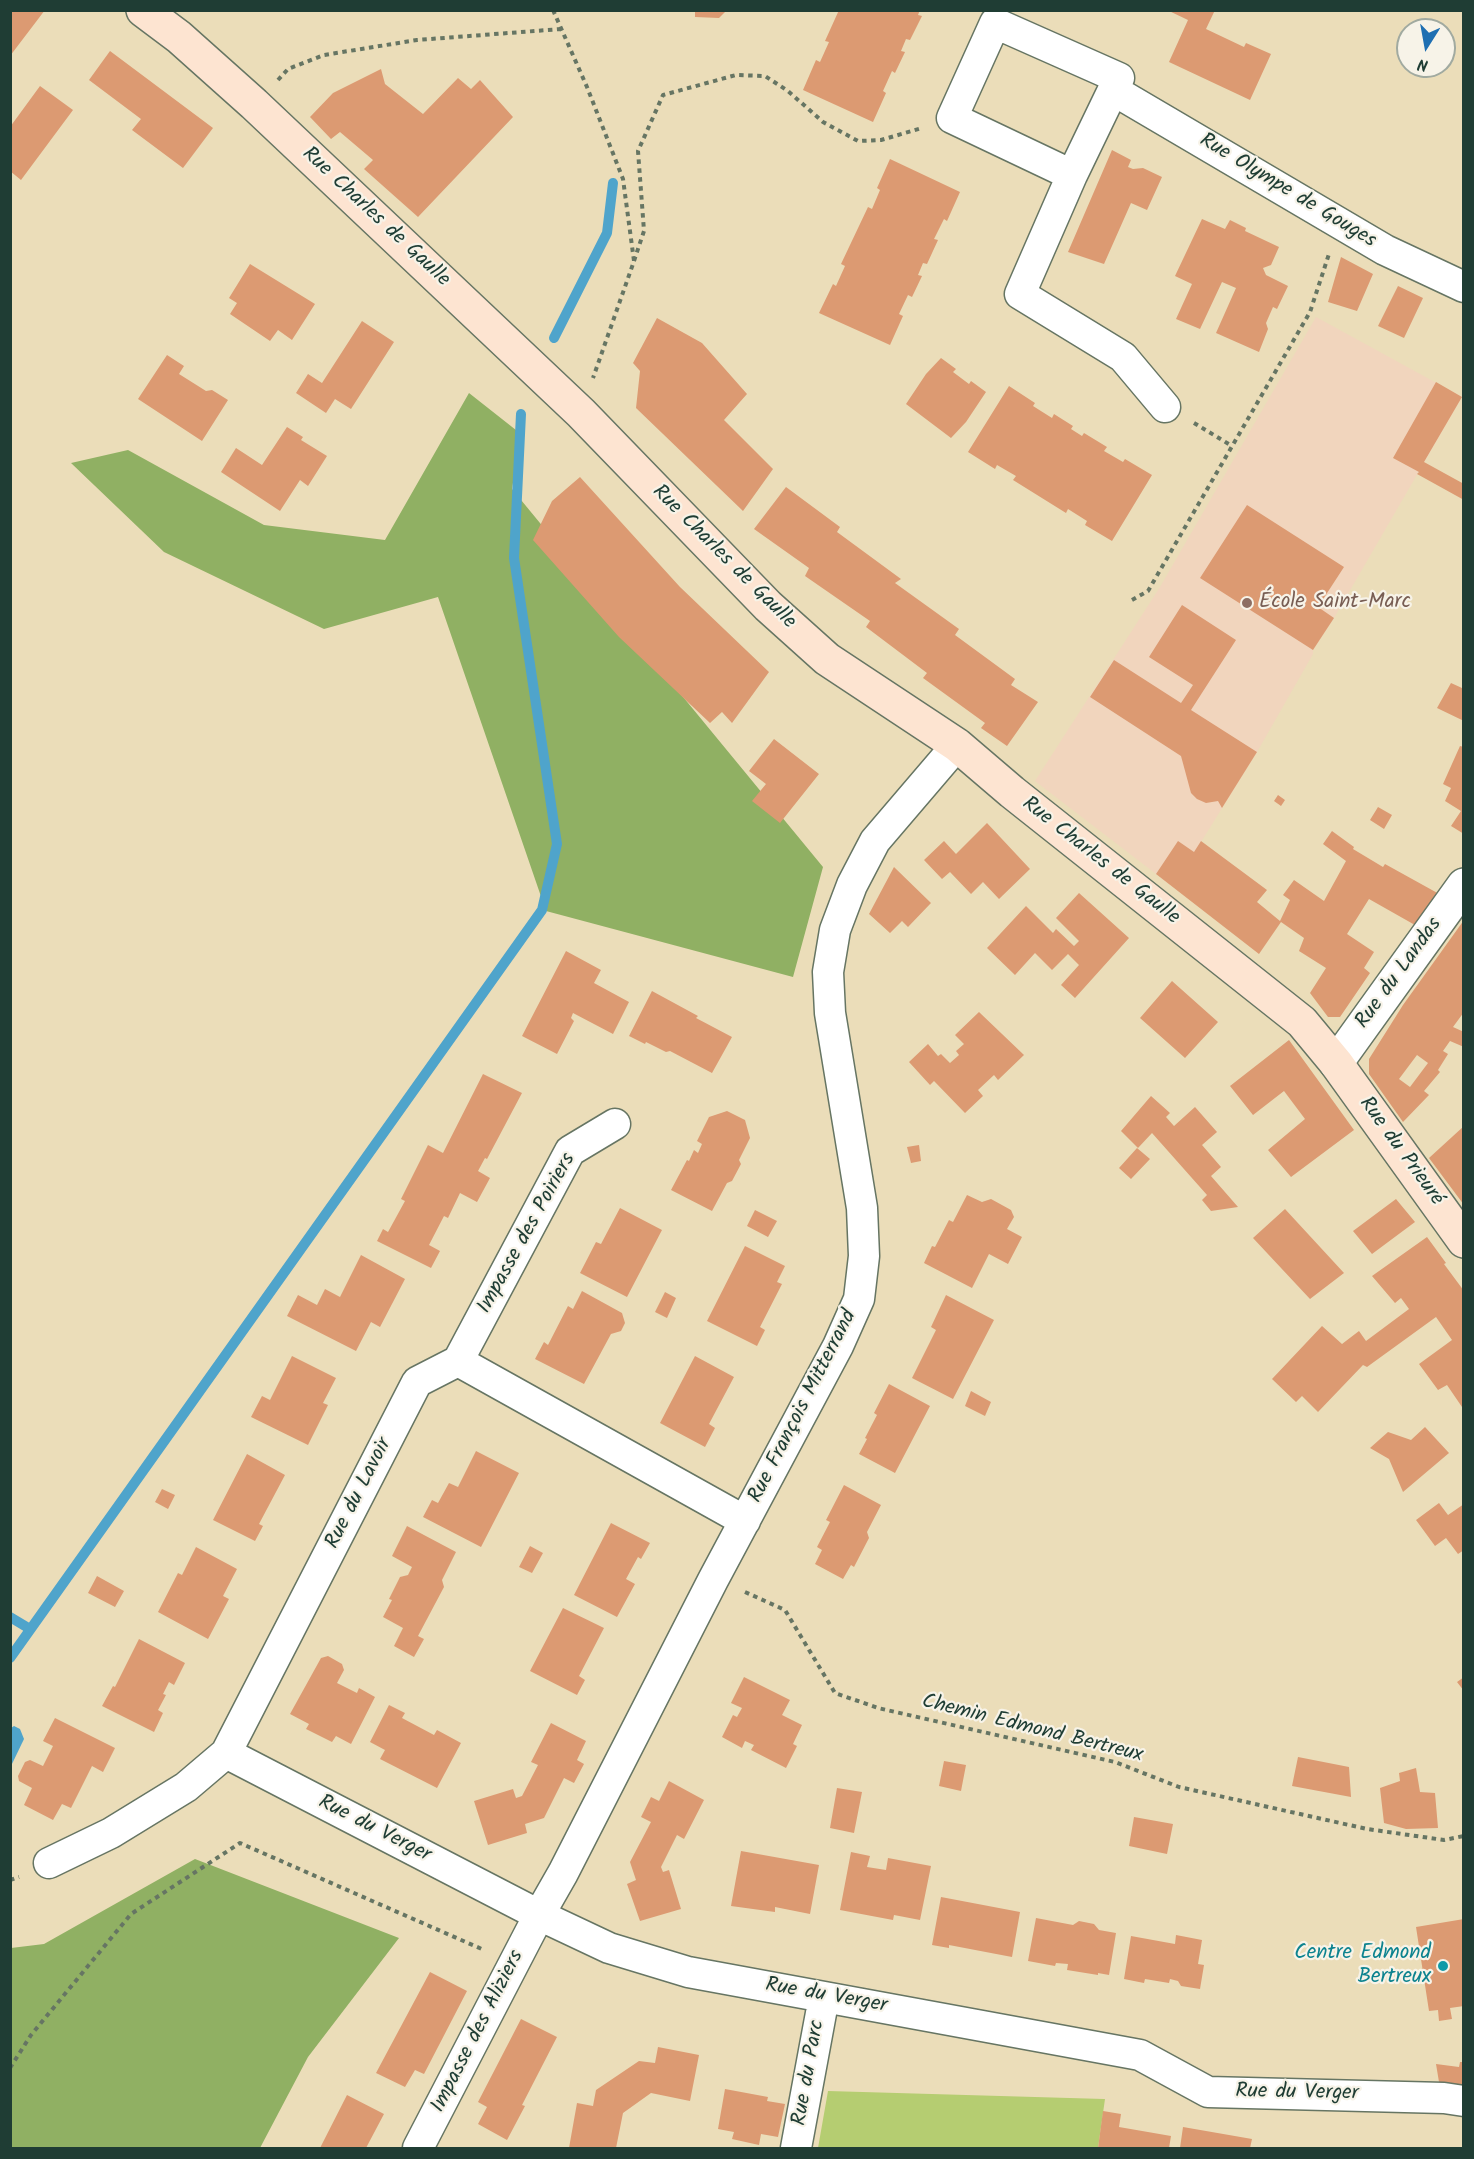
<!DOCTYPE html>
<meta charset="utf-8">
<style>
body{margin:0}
#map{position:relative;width:1474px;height:2159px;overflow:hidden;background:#ebddb9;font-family:Kalam,sans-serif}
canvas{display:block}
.frame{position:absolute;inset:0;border:12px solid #1f3d34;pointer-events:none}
.north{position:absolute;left:1396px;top:18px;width:60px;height:60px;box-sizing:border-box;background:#f7f3e8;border:2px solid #a1aaa0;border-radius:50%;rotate:191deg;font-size:16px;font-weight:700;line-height:24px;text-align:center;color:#1f3d34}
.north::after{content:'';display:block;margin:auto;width:21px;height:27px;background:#1f6fb2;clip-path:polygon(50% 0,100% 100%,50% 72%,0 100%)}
</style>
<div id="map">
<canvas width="1474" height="2159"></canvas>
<div class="frame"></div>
<div class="north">N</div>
</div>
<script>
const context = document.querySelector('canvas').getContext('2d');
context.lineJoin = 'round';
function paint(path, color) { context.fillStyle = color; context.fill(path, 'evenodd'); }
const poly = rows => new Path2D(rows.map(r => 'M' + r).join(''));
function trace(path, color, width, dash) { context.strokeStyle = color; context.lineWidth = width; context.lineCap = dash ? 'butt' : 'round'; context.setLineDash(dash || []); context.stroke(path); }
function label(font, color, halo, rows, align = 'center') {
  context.font = font + ' Kalam,sans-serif'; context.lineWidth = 4.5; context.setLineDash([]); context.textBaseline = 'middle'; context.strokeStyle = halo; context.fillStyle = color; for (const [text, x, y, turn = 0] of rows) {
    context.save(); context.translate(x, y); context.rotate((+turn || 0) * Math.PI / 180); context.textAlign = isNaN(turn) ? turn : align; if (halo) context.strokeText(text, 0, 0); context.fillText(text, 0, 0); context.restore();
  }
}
const built = poly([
 [1316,317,1462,397,1334,618,1313,650,1313,654,1257,752,1173,887,1035,781,1160,587]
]);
const green = poly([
 [828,2091,1104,2099,1105,2099,1098,2148,818,2148]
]);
const forest = poly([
 [469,393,521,434,512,489,823,867,793,977,546,911,438,597,324,629,164,552,71,463,128,450,264,525,385,540],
 [195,1859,399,1938,308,2057,260,2148,11,2148,11,1948,44,1944]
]);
const water = poly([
 [14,1726,20,1729,24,1739,11,1766,11,1728]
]);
const stream = poly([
 [554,338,607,233,613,183],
 [10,1617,30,1629],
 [10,1658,542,910,557,844,514,558,521,414]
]);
const building = poly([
 [10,10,45,10,10,56],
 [695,10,727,10,719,18,695,17],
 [839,10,920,10,918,15,922,16,910,40,906,39,901,51,905,52,895,73,892,71,883,91,886,93,873,122,803,90,816,60,820,62,829,42,825,41],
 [1167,10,1215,10,1206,29,1244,47,1246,43,1271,54,1250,100,1169,62,1188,20],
 [110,51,213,128,183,168,132,130,141,119,89,80],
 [381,69,385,84,423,114,458,78,471,89,480,80,513,117,418,217,364,169,373,160,340,132,331,139,310,117,333,93],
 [40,86,73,110,21,180,10,171,10,127],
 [1112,150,1131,160,1128,167,1133,169,1143,168,1162,177,1147,210,1131,203,1104,264,1068,252],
 [890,159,960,192,947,221,944,219,934,239,938,240,927,264,923,263,918,275,922,276,912,297,908,295,899,314,903,316,890,345,819,313,833,284,836,286,845,266,841,264,868,207,872,209,880,190,877,188],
 [1202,219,1225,229,1230,220,1246,228,1245,231,1279,247,1271,265,1263,268,1266,275,1288,286,1277,309,1273,307,1266,323,1268,329,1259,352,1216,333,1236,288,1222,282,1200,329,1176,319,1192,284,1175,276],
 [1341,257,1373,274,1357,311,1328,302],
 [250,264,315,304,292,340,278,330,270,341,230,314,237,303,229,298],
 [1398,286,1423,298,1404,338,1378,326],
 [657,318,702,343,747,394,724,420,773,469,743,511,636,408,640,371,633,363],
 [362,321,394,342,351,409,335,399,326,413,296,393,308,374,322,383],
 [167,355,184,366,179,374,206,391,212,390,228,400,202,441,138,399],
 [941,358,956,369,953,372,969,384,971,381,986,392,966,422,951,438,906,404,926,374],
 [1436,382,1462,397,1424,462,1464,484,1464,500,1417,474,1419,472,1393,458],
 [1009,386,1035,403,1033,406,1052,418,1054,414,1073,426,1071,429,1082,436,1084,433,1107,447,1104,451,1123,462,1125,459,1152,475,1112,541,1085,525,1087,521,1068,509,1066,513,1013,480,1016,476,997,465,995,469,968,452],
 [287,427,303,437,301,440,327,456,308,486,300,480,280,511,221,472,236,448,262,465],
 [580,477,680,587,769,672,732,723,722,712,710,723,619,637,533,540,552,501],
 [786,487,840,527,837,532,901,579,895,583,959,629,955,635,1015,679,1011,685,1038,702,1007,746,981,728,985,723,923,678,927,673,866,627,870,621,805,576,809,568,754,529],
 [1247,505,1344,567,1318,607,1334,618,1313,650,1200,578],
 [1182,605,1236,640,1191,710,1257,752,1222,808,1218,801,1206,803,1197,799,1191,793,1181,756,1090,697,1114,660,1181,703,1193,685,1149,657],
 [1451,683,1462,688,1464,684,1464,721,1437,708],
 [774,739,819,774,780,823,752,801,766,784,749,771],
 [1460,746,1464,747,1464,834,1451,826,1461,811,1445,801,1451,788,1443,784],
 [1278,795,1285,800,1281,806,1274,801],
 [1378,807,1392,815,1384,829,1370,820],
 [987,823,1030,869,999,899,983,882,971,894,950,872,942,879,924,860,944,841,956,854],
 [1332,831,1354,847,1353,849,1383,867,1385,864,1441,895,1422,929,1369,899,1347,934,1374,952,1364,968,1370,973,1340,1017,1328,1017,1310,993,1326,968,1299,951,1304,938,1281,922,1259,954,1156,874,1178,841,1194,852,1201,841,1267,890,1257,902,1280,921,1290,900,1283,895,1294,880,1324,901,1346,861,1323,844],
 [894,867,931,903,908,927,902,921,890,933,869,914],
 [1079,893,1129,938,1075,998,1061,985,1079,965,1068,954,1052,970,1035,953,1015,975,987,948,1026,906,1053,933,1056,929,1074,946,1079,941,1056,918],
 [1464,920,1464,1012,1453,1027,1464,1032,1464,1047,1450,1041,1443,1051,1448,1054,1438,1070,1440,1072,1424,1091,1429,1095,1403,1122,1369,1074,1369,1059,1403,1005],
 [1417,1055,1428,1063,1410,1087,1399,1079],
 [566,951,601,970,594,983,629,1002,613,1034,573,1013,571,1018,574,1021,557,1054,522,1036],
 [1172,981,1218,1022,1185,1058,1140,1018],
 [652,991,698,1016,696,1018,732,1037,712,1073,670,1051,666,1052,646,1042,645,1044,629,1036],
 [979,1012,1024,1055,998,1080,994,1075,978,1090,983,1096,965,1113,934,1081,930,1085,909,1062,928,1044,938,1056,941,1054,950,1063,959,1055,956,1051,964,1044,955,1035],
 [1289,1040,1354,1130,1291,1177,1268,1150,1305,1119,1284,1091,1253,1115,1230,1086],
 [483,1074,522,1093,487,1159,485,1158,478,1171,490,1178,477,1202,460,1193,448,1218,444,1216,429,1245,440,1251,431,1268,377,1241,383,1229,388,1232,405,1201,401,1199,428,1145,443,1153],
 [1151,1096,1170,1113,1166,1117,1174,1126,1195,1107,1217,1132,1202,1145,1221,1167,1211,1176,1238,1207,1211,1211,1202,1200,1207,1195,1152,1133,1138,1148,1121,1131],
 [727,1111,745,1120,750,1138,739,1160,741,1164,732,1181,727,1183,712,1211,671,1190,687,1160,689,1161,694,1150,698,1153,702,1144,697,1141,709,1117],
 [1464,1126,1464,1205,1429,1158],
 [919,1145,921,1161,911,1163,907,1147],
 [1137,1148,1150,1159,1131,1179,1119,1168],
 [967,1195,982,1202,991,1199,1011,1210,1014,1217,1007,1229,1022,1237,1008,1264,989,1254,972,1288,924,1263,932,1246,935,1247,949,1220,953,1222],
 [1396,1199,1415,1222,1372,1254,1353,1231],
 [620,1208,662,1230,627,1297,580,1273,596,1242,601,1244],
 [1285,1209,1344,1273,1310,1299,1253,1238],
 [755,1210,777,1221,768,1237,747,1226],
 [1427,1237,1446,1263,1444,1264,1464,1291,1464,1406,1462,1407,1447,1385,1438,1390,1419,1364,1452,1340,1436,1317,1367,1367,1363,1365,1318,1412,1302,1396,1296,1402,1272,1379,1322,1326,1342,1344,1359,1331,1366,1341,1409,1309,1401,1298,1395,1303,1372,1276],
 [745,1246,785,1266,777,1282,782,1284,760,1327,765,1330,757,1346,707,1321],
 [361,1255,405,1279,380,1327,371,1322,356,1351,287,1316,298,1295,317,1305,325,1289,340,1297],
 [582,1291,622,1313,625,1323,621,1331,611,1334,584,1384,535,1359,544,1342,548,1345,568,1306,573,1309],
 [665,1292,676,1298,667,1318,655,1312],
 [946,1295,994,1320,953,1399,912,1378,936,1330,931,1327],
 [292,1356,336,1378,323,1403,328,1405,308,1445,251,1417,262,1396,270,1400],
 [695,1356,734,1377,709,1424,715,1428,705,1447,660,1423],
 [889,1384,930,1406,895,1473,859,1454,867,1439,865,1438,877,1415,874,1413],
 [971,1391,991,1402,985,1416,965,1406],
 [1425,1427,1449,1453,1403,1492,1389,1459,1370,1448,1388,1432,1411,1440],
 [476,1451,519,1473,481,1547,423,1517,432,1500,438,1503,449,1483,458,1487],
 [247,1454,285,1475,259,1524,263,1526,255,1541,213,1520],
 [844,1485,881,1505,867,1532,869,1538,854,1567,851,1565,843,1579,815,1564,822,1550,817,1547,830,1522,826,1520],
 [162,1489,175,1495,168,1509,155,1502],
 [1439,1503,1448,1515,1464,1504,1464,1550,1458,1554,1446,1538,1435,1546,1416,1520],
 [611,1523,650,1543,641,1559,638,1557,626,1579,635,1584,617,1617,574,1595],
 [407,1526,456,1552,442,1580,444,1587,418,1636,424,1639,414,1657,394,1646,403,1628,383,1617,392,1600,389,1599,400,1577,408,1575,412,1567,392,1556],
 [530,1546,543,1553,532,1573,519,1567],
 [196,1547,237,1569,223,1596,229,1599,208,1639,158,1612,178,1573,182,1575],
 [97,1576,124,1591,115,1607,88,1593],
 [563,1608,604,1628,579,1676,585,1680,577,1695,530,1671],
 [139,1639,185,1663,174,1685,169,1682,163,1694,166,1695,158,1710,163,1713,154,1732,102,1706,113,1686,115,1687],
 [328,1656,342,1664,344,1670,337,1683,357,1693,359,1688,375,1697,351,1744,336,1736,332,1742,306,1729,309,1724,290,1714,321,1658],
 [744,1677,790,1700,782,1715,802,1725,793,1744,797,1746,786,1768,751,1750,754,1745,745,1741,742,1748,722,1737,733,1715,737,1717,742,1708,731,1703],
 [1464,1677,1464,1691,1457,1682],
 [389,1705,405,1713,402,1718,434,1735,437,1730,461,1743,437,1788,380,1759,385,1750,370,1742],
 [55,1718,115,1748,103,1772,92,1766,71,1808,62,1804,53,1820,24,1805,32,1788,19,1781,18,1776,25,1762,30,1760,43,1766,53,1746,43,1741],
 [551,1723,586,1741,577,1760,584,1764,574,1783,564,1778,544,1818,525,1824,527,1833,488,1845,474,1801,513,1789,516,1798,522,1796,538,1765,531,1762],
 [1298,1757,1349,1767,1351,1797,1292,1786],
 [944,1761,966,1765,961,1791,939,1786],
 [1416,1768,1420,1792,1435,1793,1438,1828,1406,1829,1384,1823,1380,1788,1400,1781,1399,1773],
 [669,1781,704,1800,684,1839,677,1835,661,1867,663,1872,669,1870,681,1909,640,1921,627,1884,636,1880,630,1862,651,1822,641,1817,651,1797,659,1801],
 [837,1788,862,1792,854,1833,830,1828],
 [1134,1817,1173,1824,1167,1854,1129,1846],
 [741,1851,819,1865,810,1914,775,1907,775,1912,731,1906],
 [851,1852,870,1856,867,1867,886,1870,888,1858,931,1866,920,1920,894,1915,893,1920,840,1910],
 [941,1897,1020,1912,1012,1957,949,1945,949,1948,932,1945],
 [1036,1918,1073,1925,1079,1921,1094,1924,1099,1930,1116,1933,1109,1975,1098,1973,1098,1975,1067,1970,1068,1964,1056,1963,1055,1966,1028,1961],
 [1464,1919,1464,2006,1450,2008,1452,2019,1439,2021,1438,2010,1429,2011,1416,1927],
 [1176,1935,1202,1940,1198,1964,1204,1965,1200,1989,1181,1986,1178,1981,1170,1979,1169,1983,1145,1979,1144,1983,1124,1979,1131,1936,1175,1944],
 [430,1972,467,1991,424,2074,415,2070,405,2087,376,2073],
 [521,2019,557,2037,522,2105,525,2106,507,2140,478,2124,487,2107,478,2102],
 [658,2047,699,2055,690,2101,651,2093,623,2113,616,2148,569,2148,577,2103,593,2106,596,2090,639,2061,655,2063],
 [1460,2062,1464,2062,1464,2091,1440,2088,1436,2064,1459,2067],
 [725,2089,768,2097,767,2101,785,2104,778,2137,761,2134,759,2145,732,2139,734,2132,718,2129],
 [347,2095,384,2114,366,2148,320,2148],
 [1103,2111,1121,2114,1119,2127,1171,2136,1169,2148,1098,2148],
 [1183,2127,1252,2139,1250,2148,1180,2148]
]);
const path = poly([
 [553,10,587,87,623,179,634,261,593,378],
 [278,80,288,69,324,55,417,40,561,29],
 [634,261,644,231,638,151,663,95,736,75,765,76,788,91,823,122,858,141,881,140,922,128],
 [1194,423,1232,446],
 [1132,600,1148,591,1310,312,1329,254],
 [745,1592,785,1610,835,1693,878,1708,1115,1762,1179,1787,1367,1829,1444,1840,1464,1836],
 [10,1880,19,1877],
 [10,2068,31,2035,131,1914,240,1843,484,1950]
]);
const minor = poly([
 [1072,175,952,118,995,23,1119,78,1113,90],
 [1165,407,1123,357,1020,294,1072,175,1113,90,1385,250,1464,287],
 [458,1361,570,1151,615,1124],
 [226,1753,539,1915,609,1948,688,1972,1140,2055,1208,2092,1444,2098,1464,2101],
 [49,1863,111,1833,186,1787,226,1753,417,1382,458,1361,745,1521],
 [418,2148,539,1915,563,1873,713,1580,838,1346,859,1299,864,1256,862,1208,830,1013,828,972,835,930,852,885,875,841,957,745],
 [796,2148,824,1997]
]);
const tertiary = poly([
 [1336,1063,1464,885]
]);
const secondary = poly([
 [143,10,179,37,254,104,581,413,768,606,827,659,957,745,1012,792,1302,1022,1336,1063,1464,1241]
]);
const markers = [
 [1247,603,6,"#8d6e63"],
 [1443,1966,6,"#0f9aa8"]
];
const streetNames = [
 ["Rue Olympe de Gouges",1287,192,31],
 ["Rue Charles de Gaulle",375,218,43],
 ["Rue Charles de Gaulle",723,558,45],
 ["Rue Charles de Gaulle",1100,862,38],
 ["Rue du Landas",1400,974,-54],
 ["Rue du Prieuré",1400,1152,54],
 ["Impasse des Poiriers",528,1234,-61],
 ["Rue François Mitterrand",804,1407,-63],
 ["Rue du Lavoir",360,1494,-63],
 ["Chemin Edmond Bertreux",1032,1730,14],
 ["Rue du Verger",374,1830,27],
 ["Rue du Verger",826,1997,10],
 ["Impasse des Aliziers",479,2032,-63],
 ["Rue du Parc",810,2073,-80],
 ["Rue du Verger",1297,2094,1]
];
const educationNames = [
 ["École Saint-Marc",1259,603]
];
const cultureNames = [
 ["Centre Edmond",1431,1954],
 ["Bertreux",1431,1978]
];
paint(built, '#f1d5bd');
paint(green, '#b5cd71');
paint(forest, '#90b063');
paint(water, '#4fa4cb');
trace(stream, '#4fa4cb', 10);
paint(building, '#dc9a72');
trace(minor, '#667563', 33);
trace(tertiary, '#667563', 36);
trace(secondary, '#667563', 36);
trace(path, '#667563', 4, [4.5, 4.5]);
trace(minor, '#fff', 30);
trace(tertiary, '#fff', 33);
trace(secondary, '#fde4d1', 33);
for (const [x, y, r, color] of markers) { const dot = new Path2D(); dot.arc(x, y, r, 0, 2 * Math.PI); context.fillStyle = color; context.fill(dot); trace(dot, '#f7f3e8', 2); }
label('21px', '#1f3d34', '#f7f3e8', streetNames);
label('21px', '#785e54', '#f7f3e8', educationNames, 'left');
label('21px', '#0d838f', '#f7f3e8', cultureNames, 'right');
</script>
